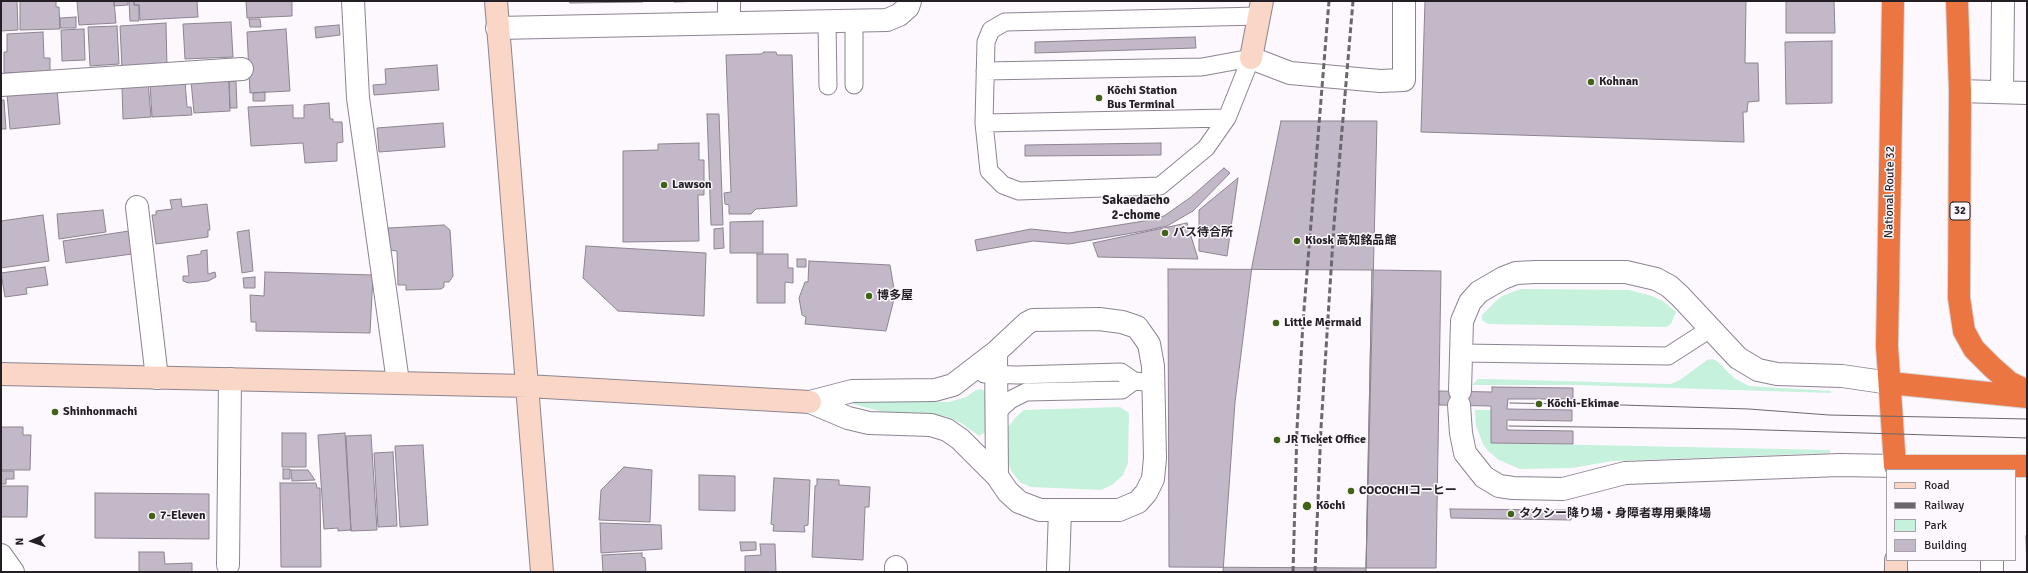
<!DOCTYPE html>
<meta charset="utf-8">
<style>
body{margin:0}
#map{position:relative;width:2028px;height:573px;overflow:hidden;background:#fcf8fe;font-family:Signika,sans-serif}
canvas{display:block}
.frame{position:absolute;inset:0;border:2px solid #231f25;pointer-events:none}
.legend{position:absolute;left:1886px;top:469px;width:130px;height:92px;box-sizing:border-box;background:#fcf8fe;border:1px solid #a5a1a7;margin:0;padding:5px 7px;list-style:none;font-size:12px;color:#231f25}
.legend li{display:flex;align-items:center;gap:8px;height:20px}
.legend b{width:20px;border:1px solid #a5a1a7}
.north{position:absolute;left:12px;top:521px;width:40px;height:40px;-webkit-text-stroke:3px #fcf8fe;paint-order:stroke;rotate:268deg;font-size:11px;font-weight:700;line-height:16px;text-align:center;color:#231f25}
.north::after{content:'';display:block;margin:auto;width:14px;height:18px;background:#231f25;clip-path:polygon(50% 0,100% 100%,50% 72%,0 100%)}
</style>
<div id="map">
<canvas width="2028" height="573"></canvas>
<div class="frame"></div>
<ul class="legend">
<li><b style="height:5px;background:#f9d6c6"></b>Road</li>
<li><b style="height:5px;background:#6b676d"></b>Railway</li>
<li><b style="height:11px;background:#c6f1dc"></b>Park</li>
<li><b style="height:11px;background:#c3b8c7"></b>Building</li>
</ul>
<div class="north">N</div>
</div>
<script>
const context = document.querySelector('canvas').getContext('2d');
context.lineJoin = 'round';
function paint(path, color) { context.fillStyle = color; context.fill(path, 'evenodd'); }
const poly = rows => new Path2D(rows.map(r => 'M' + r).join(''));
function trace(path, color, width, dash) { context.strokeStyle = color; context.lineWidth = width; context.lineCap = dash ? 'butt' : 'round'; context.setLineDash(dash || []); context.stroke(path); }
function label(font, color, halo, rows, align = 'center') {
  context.font = font + ' Signika,"Noto Sans JP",sans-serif'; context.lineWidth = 3; context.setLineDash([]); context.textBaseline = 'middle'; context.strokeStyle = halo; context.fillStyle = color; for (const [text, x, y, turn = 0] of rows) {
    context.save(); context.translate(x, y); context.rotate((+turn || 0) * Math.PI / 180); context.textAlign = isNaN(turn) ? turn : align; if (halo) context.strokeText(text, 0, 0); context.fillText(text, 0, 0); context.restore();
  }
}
const green = poly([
 [1521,289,1629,290,1652,296,1663,301,1676,312,1671,324,1666,327,1488,324,1482,320,1482,315,1495,302,1502,296],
 [1712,359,1717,361,1734,378,1749,386,1831,391,1831,393,1578,385,1472,385,1478,379,1487,379,1671,384,1680,380,1707,360],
 [982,389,985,392,986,432,979,436,961,423,945,416,884,412,848,403,848,401,949,402,966,397,976,390],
 [1120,407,1129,413,1128,463,1123,475,1112,485,1101,490,1031,487,1021,483,1011,471,1008,461,1006,430,1015,418,1024,410],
 [1475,410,1493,410,1492,443,1830,450,1830,453,1642,460,1612,461,1572,468,1520,469,1499,460,1488,451,1483,444,1476,426]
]);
const building = poly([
 [1,1,17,1,18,30,1,31,1,1],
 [20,1,56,1,56,7,59,7,60,29,20,30,20,1],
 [77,1,114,1,116,23,79,25,77,1],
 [114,1,128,1,128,5,114,6,114,1],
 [129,1,134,1,134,5,139,5,139,21,130,21,129,1],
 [134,1,197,1,198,17,140,20,139,5,134,5,134,1],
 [246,1,292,1,292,16,247,18,246,1],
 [569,1,643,1,643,2,570,3,569,1],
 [674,1,703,1,674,2,674,1],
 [1425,1,1746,1,1745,63,1758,63,1759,101,1748,102,1747,112,1743,112,1744,142,1421,132,1425,1],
 [1786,1,1834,1,1835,33,1786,33,1786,1],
 [76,17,76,28,60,28,60,18,76,17],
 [249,19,260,19,261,27,250,27,249,19],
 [231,22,233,57,185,59,183,24,231,22],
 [166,23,167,67,122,68,120,26,166,23],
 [339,25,340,35,316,38,315,27,339,25],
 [117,26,119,64,90,66,88,27,117,26],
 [84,29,85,60,62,61,61,30,84,29],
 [286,29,290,91,250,93,247,32,286,29],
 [43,32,44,58,50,58,50,74,31,72,4,73,4,52,7,52,7,34,43,32],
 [1195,37,1196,48,1035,53,1035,42,1195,37],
 [1832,41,1832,103,1786,104,1785,42,1832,41],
 [764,52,776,52,777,55,792,55,797,206,756,209,751,214,729,214,729,205,725,204,724,193,731,192,726,55,761,54,764,52],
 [437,65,439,90,374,95,373,85,386,84,385,69,437,65],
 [229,79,230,111,194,113,191,81,229,79],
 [148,81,151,117,123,119,122,88,132,87,132,82,148,81],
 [185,81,187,107,191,107,192,115,152,117,150,83,185,81],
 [236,81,237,108,230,108,229,82,236,81],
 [57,89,60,124,10,129,7,94,57,89],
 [265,92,265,101,253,101,253,93,265,92],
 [1,100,4,100,6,129,1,129,1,100],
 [329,103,330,119,333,119,333,122,342,122,343,142,337,143,337,161,305,163,303,143,251,146,248,107,293,105,293,118,304,118,304,105,329,103],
 [707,114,719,114,723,225,711,225,707,114],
 [1281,121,1377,121,1366,572,1223,572,1235,402,1252,266,1281,121],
 [443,123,445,147,379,152,377,128,443,123],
 [699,143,699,160,704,160,704,195,698,195,699,241,623,242,623,151,658,150,658,144,699,143],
 [1161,143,1161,155,1025,156,1025,145,1161,143],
 [1224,168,1230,173,1193,211,1167,226,1144,231,1069,244,1033,241,977,251,975,240,1031,229,1069,233,1144,221,1164,216,1191,197,1224,168],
 [1238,178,1227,256,1199,251,1199,210,1238,178],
 [181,199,182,207,207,204,210,230,208,230,208,237,156,244,152,215,156,215,156,211,172,209,170,200,181,199],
 [103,210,106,232,59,239,57,214,103,210],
 [43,215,49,261,1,268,1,221,43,215],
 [763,221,763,253,730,253,730,222,763,221],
 [1187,223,1198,259,1098,257,1093,243,1187,223],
 [444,225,450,230,453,276,449,282,444,282,444,287,441,289,406,290,406,285,398,285,397,251,390,250,388,228,444,225],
 [723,228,724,248,714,249,714,229,723,228],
 [249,230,253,271,242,273,237,232,249,230],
 [129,231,132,254,66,263,63,241,129,231],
 [586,246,706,253,704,316,618,311,583,278,586,246],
 [207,250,208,274,215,272,216,277,208,281,189,283,183,281,183,276,189,276,187,256,201,254,201,251,207,250],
 [757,254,788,254,788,268,793,268,793,283,785,282,785,303,757,303,757,254],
 [797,259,806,259,806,267,797,267,797,259],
 [809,261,890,265,895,295,886,331,805,324,806,317,802,315,799,298,805,282,808,282,809,261],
 [45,267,48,285,26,288,27,294,5,297,1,273,45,267],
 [1168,269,1372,270,1366,568,1169,567,1168,269],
 [1372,270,1441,271,1436,568,1366,568,1372,270],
 [265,272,373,275,370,333,256,331,256,322,251,322,250,295,264,296,265,272],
 [255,277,255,288,244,288,243,278,255,277],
 [1492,387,1573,388,1573,399,1508,399,1507,409,1572,410,1572,421,1507,420,1507,430,1573,431,1573,444,1491,443,1491,406,1439,405,1439,391,1492,392,1492,387],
 [1,427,23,427,23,435,31,435,30,470,1,470,1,427],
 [282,433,306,433,306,467,282,467,282,433],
 [345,433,351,530,338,531,338,528,324,529,318,435,345,433],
 [371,435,377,530,351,531,346,436,371,435],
 [423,445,428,525,400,527,395,446,423,445],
 [393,452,397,526,378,527,374,453,393,452],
 [624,467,652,470,650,522,599,520,601,490,624,467],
 [283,469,290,469,290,479,283,479,283,469],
 [291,470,308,470,315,480,292,481,291,470],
 [1,471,14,471,14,479,6,479,6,484,1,484,1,471],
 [699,475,735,476,735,511,699,510,699,475],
 [774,478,810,480,808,525,804,526,805,532,773,531,774,525,771,524,774,478],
 [817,479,839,480,839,485,870,487,869,507,865,507,863,560,812,557,815,486,817,485,817,479],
 [280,483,316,483,317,488,320,488,321,567,281,567,280,483],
 [1,486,28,486,27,517,1,517,1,486],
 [95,493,209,494,209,539,95,538,95,493],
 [1450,509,1572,510,1571,520,1451,518,1450,509],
 [600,523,661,525,662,549,601,553,600,523],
 [2026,536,2027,536,2027,572,2026,536],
 [740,542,756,542,756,550,741,551,740,542],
 [760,544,775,544,776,572,745,572,745,556,761,555,760,544],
 [139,552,164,552,165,564,192,563,192,572,139,572,139,552],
 [642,553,642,557,645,558,646,572,603,572,602,555,642,553]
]);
const lane = poly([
 [854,21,854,85],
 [827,22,828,86],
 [1251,58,1227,118,1206,148,1160,186,1019,191,1003,185,989,171,984,123,986,42,991,30,1005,22,1259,16],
 [985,71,1202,67,1251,58],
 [984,123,1227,118],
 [1461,353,1668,356,1710,329],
 [984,374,1017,375,1121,372,1134,381],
 [997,412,1010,400,1026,392,1122,390,1134,381,1145,382]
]);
const street = poly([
 [353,1,358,98,398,382],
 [729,1,729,23],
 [497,28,887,20,899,15,908,7,910,1],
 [1251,58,1290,73,1380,81,1404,80,1404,1],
 [1,85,242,69],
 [1960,91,2027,93],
 [2002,92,2003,1],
 [137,207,157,378],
 [996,352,997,476,1008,492,1019,502,1040,510,1119,510,1138,502,1146,493,1153,479,1155,458,1153,366,1149,344,1142,334,1137,327,1122,322,1099,319,1033,320,1027,323,996,352,953,385,935,390,852,391,810,402,848,418,869,423,931,425,947,430,960,439,997,476],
 [1460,391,1462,321,1470,302,1479,292,1503,278,1516,273,1535,272,1626,272,1656,279,1669,286,1680,296,1738,358,1758,370,1777,374,1842,376,1890,383],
 [1459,405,1461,433,1465,453,1484,477,1499,486,1513,488,1563,489,1625,473,1840,465,1895,466],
 [1,555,13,572],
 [228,565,230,379],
 [1058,569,1060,510],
 [896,572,896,567],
 [1992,572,1992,560]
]);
const secondary = poly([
 [496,1,542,572],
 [1251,58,1262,1],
 [1,374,527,386,810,402],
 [1896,560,1896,572]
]);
const highway = poly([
 [1893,1,1887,346,1895,466,2027,466],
 [1957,1,1960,91,1959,298,1964,331,1974,349,1992,367,2009,382,2027,391],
 [1890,383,2027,397]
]);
const tram = poly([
 [1510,403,1622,405,1749,409,1829,415,2027,419],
 [1509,426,1733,429,2027,438]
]);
const rail = poly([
 [1293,572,1297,429,1303,322,1329,1],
 [1315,572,1321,428,1334,224,1353,1]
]);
const markers = [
 [1591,82,4,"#426217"],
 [1099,98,4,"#426217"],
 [664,185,4,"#426217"],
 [1165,233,4,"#426217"],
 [1297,241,4,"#426217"],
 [869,296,4,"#426217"],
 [1276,323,4,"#426217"],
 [1539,404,4,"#426217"],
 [55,412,4,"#426217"],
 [1277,440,4,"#426217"],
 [1351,491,4,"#426217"],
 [1307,506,5,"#426217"],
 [1511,514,4,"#426217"],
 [152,516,4,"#426217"]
];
const shields = [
 [1960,211,20]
];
const shieldNames = [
 ["32",1960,211]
];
const poiNames = [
 ["Kohnan",1599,82],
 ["Kōchi Station",1107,91],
 ["Bus Terminal",1107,105],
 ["Lawson",672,185],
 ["バス待合所",1173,233],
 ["Kiosk 高知銘品館",1305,241],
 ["博多屋",877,296],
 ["Little Mermaid",1284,323],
 ["Kōchi-Ekimae",1547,404],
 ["Shinhonmachi",63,412],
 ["JR Ticket Office",1285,440],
 ["COCOCHIコーヒー",1359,491],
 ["Kōchi",1316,506],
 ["タクシー降り場・身障者専用乗降場",1519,514],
 ["7-Eleven",160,516]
];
const streetNames = [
 ["National Route 32",1890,192,-89]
];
const neighbourhoodNames = [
 ["Sakaedacho",1136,201],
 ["2-chome",1136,216]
];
paint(green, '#c6f1dc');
paint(building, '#c3b8c7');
trace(building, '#8e8491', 1);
trace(lane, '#8d8491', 19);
trace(street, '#8d8491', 24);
trace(secondary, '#8d8491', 24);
trace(highway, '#d7d7d8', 24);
trace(lane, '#fff', 17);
trace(street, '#fff', 22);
trace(secondary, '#f9d6c6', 22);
trace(highway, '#eb7642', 22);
trace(tram, '#6b676d', 1);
trace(rail, '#6b676d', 3, [6, 3]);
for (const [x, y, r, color] of markers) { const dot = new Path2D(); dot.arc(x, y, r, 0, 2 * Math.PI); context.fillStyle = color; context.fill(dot); trace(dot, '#fcf8fe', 1.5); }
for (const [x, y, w] of shields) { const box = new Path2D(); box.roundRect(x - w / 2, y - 9, w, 18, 3); context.fillStyle = '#fcf8fe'; context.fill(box); trace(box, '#231f25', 1); }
label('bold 11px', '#231f25', null, shieldNames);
label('bold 12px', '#231f25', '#fcf8fe', poiNames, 'left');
label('12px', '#231f25', '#fcf8fe', streetNames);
label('bold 13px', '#231f25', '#fcf8fe', neighbourhoodNames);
</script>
